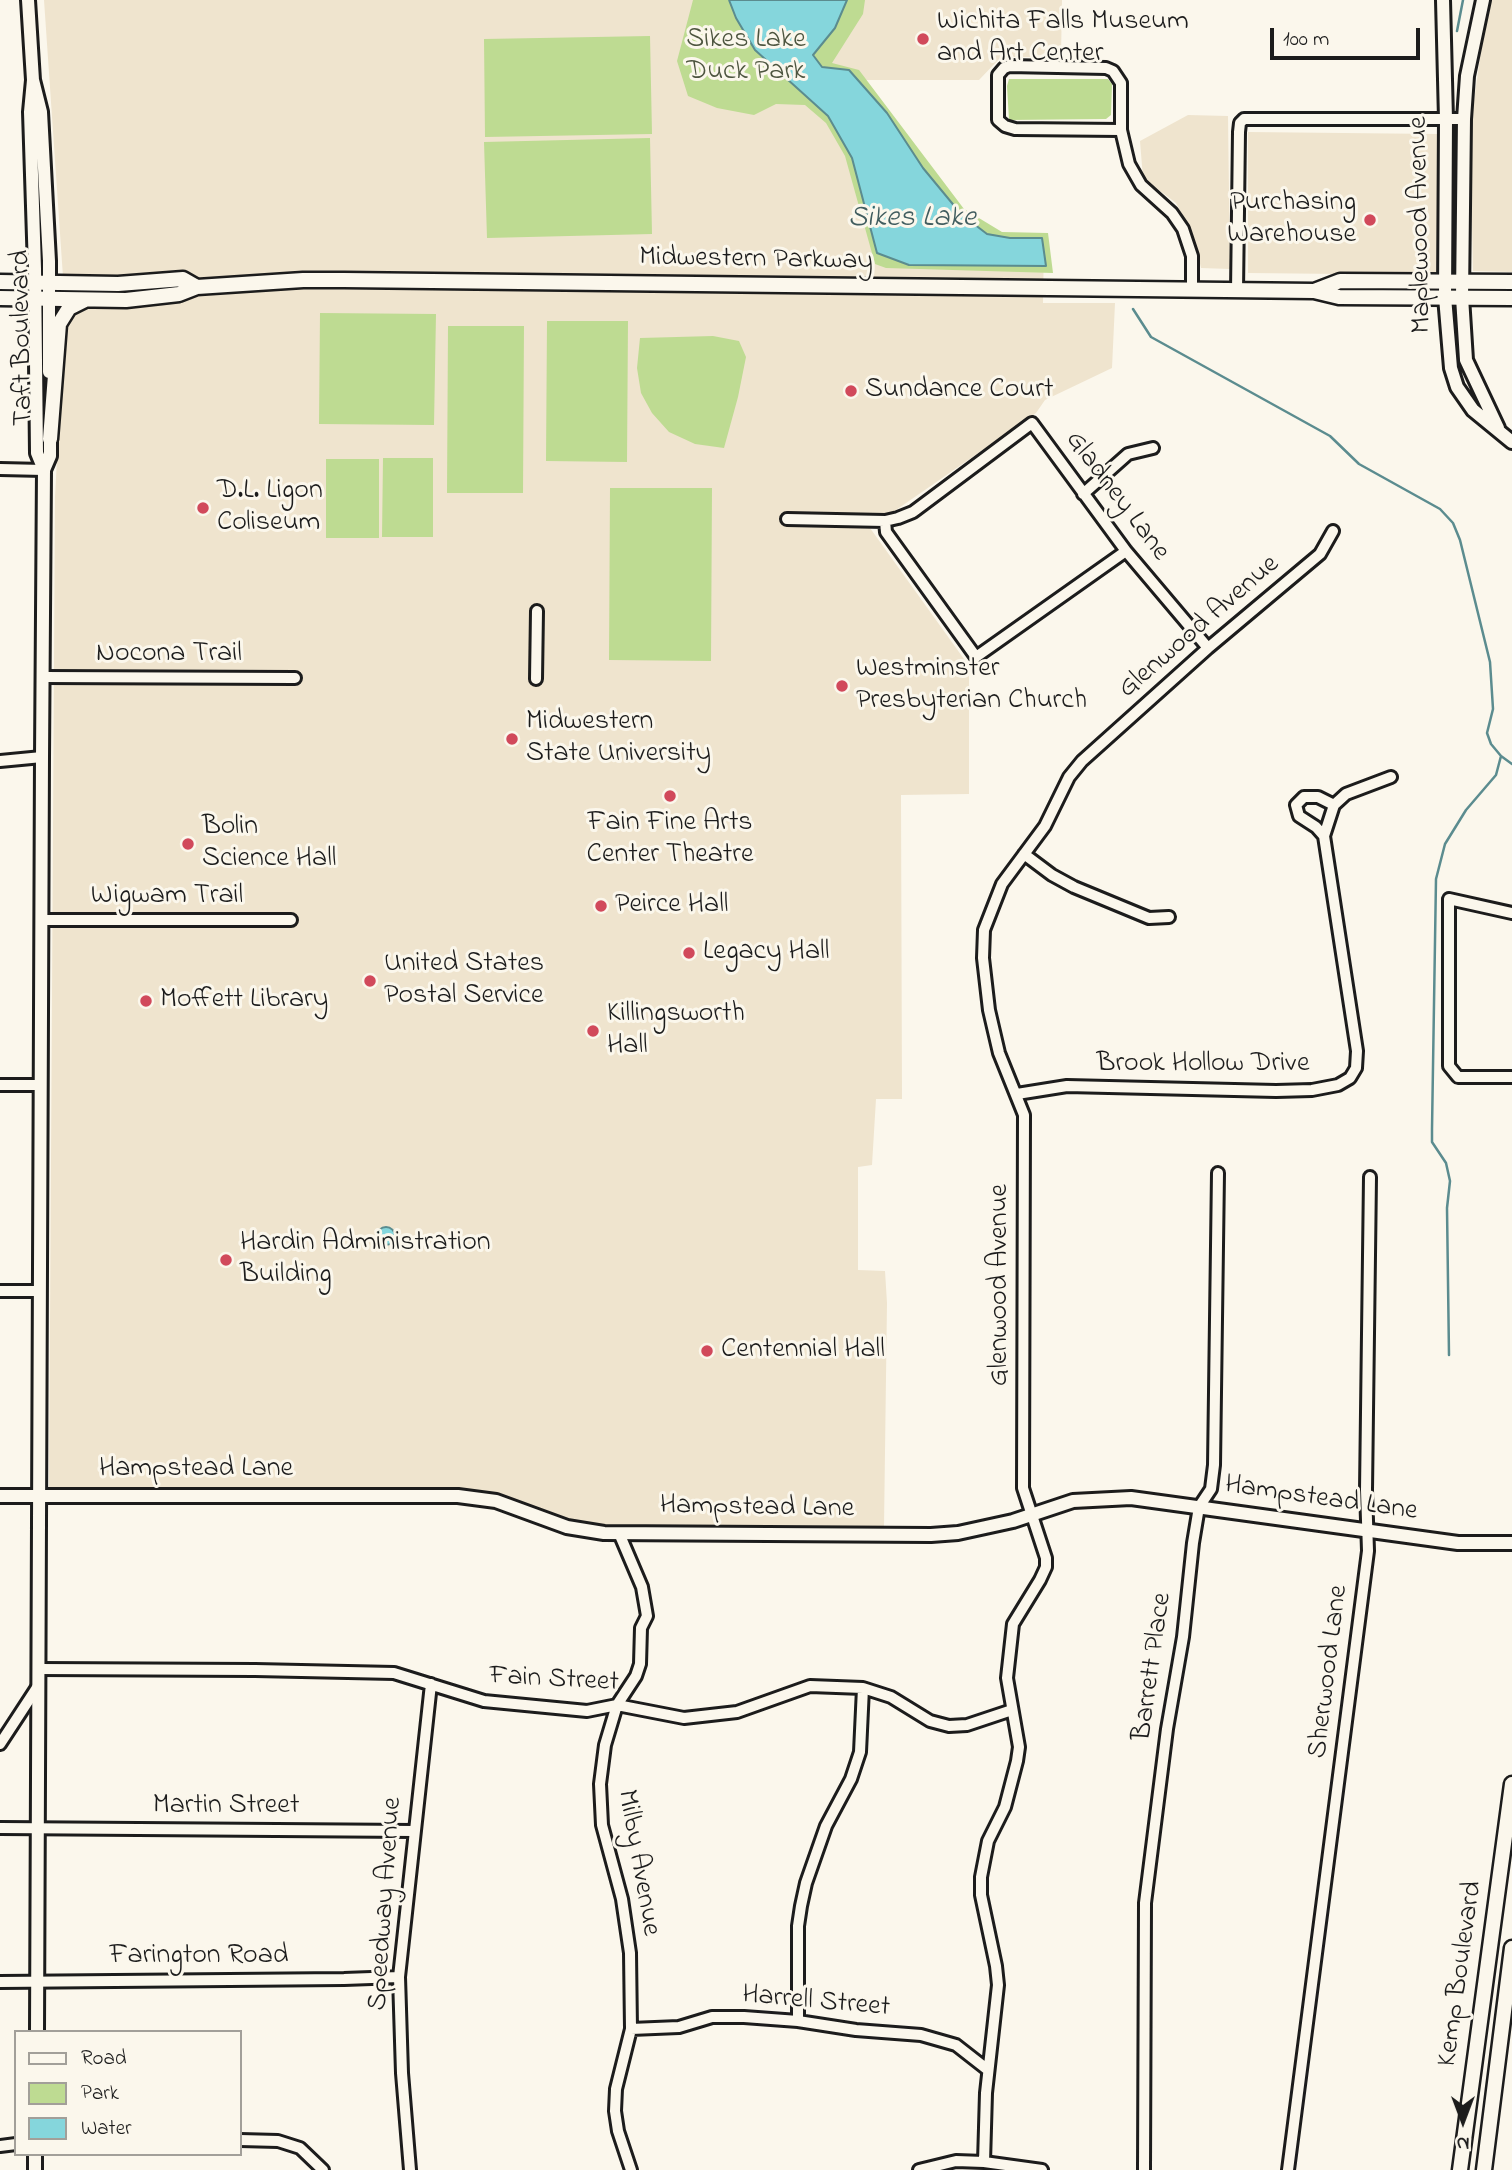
<!DOCTYPE html>
<style>
body{margin:0}
#map{position:relative;width:1512px;height:2170px;overflow:hidden;background:#fbf7ec;font-family:"Indie Flower",sans-serif}
canvas{display:block}
.legend{position:absolute;left:14px;top:2030px;width:228px;height:126px;box-sizing:border-box;background:#fbf7ec;border:2px solid #a29f99;margin:0;padding:9px 12px;list-style:none;font-size:21px;color:#1c1c1c}
.legend li{display:flex;align-items:center;gap:14px;height:35px}
.legend b{width:35px;border:2px solid #a29f99}
.north{position:absolute;left:1428px;top:2086px;width:70px;height:70px;-webkit-text-stroke:5px #fbf7ec;paint-order:stroke;rotate:180deg;font-size:19px;font-weight:700;line-height:28px;text-align:center;color:#1c1c1c}
.north::after{content:'';display:block;margin:auto;width:24px;height:32px;background:#1c1c1c;clip-path:polygon(50% 0,100% 100%,50% 72%,0 100%)}
.scale{position:absolute;left:1270px;top:28px;width:150px;height:32px;box-sizing:border-box;border:4px solid #1c1c1c;border-top:0;padding-left:9px;font-size:21px;line-height:24px;white-space:nowrap;color:#1c1c1c;-webkit-text-stroke:5px #fbf7ec;paint-order:stroke}
</style>
<div id="map">
<canvas width="1512" height="2170"></canvas>
<ul class="legend">
<li><b style="height:9px;background:#fbf7ec"></b>Road</li>
<li><b style="height:19px;background:#bedb92"></b>Park</li>
<li><b style="height:19px;background:#85d6dc"></b>Water</li>
</ul>
<div class="north">N</div>
<div class="scale">100 m</div>
</div>
<script>
const context = document.querySelector('canvas').getContext('2d');
context.lineJoin = 'round';
function paint(path, color) { context.fillStyle = color; context.fill(path, 'evenodd'); }
const poly = rows => new Path2D(rows.map(r => 'M' + r).join(''));
function trace(path, color, width, dash) { context.strokeStyle = color; context.lineWidth = width; context.lineCap = dash ? 'butt' : 'round'; context.setLineDash(dash || []); context.stroke(path); }
function label(font, color, halo, rows, align = 'center') {
  context.font = font + ' "Indie Flower",sans-serif'; context.lineWidth = 6; context.setLineDash([]); context.textBaseline = 'middle'; context.strokeStyle = halo; context.fillStyle = color; for (const [text, x, y, turn = 0] of rows) {
    context.save(); context.translate(x, y); context.rotate((+turn || 0) * Math.PI / 180); context.textAlign = isNaN(turn) ? turn : align; if (halo) context.strokeText(text, 0, 0); context.fillText(text, 0, 0); context.restore();
  }
}
const built = poly([
 [44,0,1062,0,1061,57,1001,57,979,80,863,80,962,214,989,231,1044,241,1043,303,1115,303,1112,368,1045,400,1036,413,870,528,969,666,969,794,901,795,902,1099,876,1099,872,1165,858,1167,858,1270,885,1271,887,1303,884,1526,579,1526,499,1494,49,1489,55,497,63,346,66,318,73,309,63,277],
 [1492,0,1512,0,1512,272,1473,271,1470,130,1486,14],
 [1188,115,1228,116,1230,269,1201,268,1194,238,1176,203,1143,178,1140,141],
 [1248,132,1439,134,1437,275,1248,273]
]);
const green = poly([
 [693,0,865,0,863,14,832,63,859,70,964,209,1002,232,1048,233,1053,273,886,268,875,264,845,156,826,123,805,105,776,104,754,115,717,108,688,96,677,61],
 [650,36,652,134,485,137,484,39],
 [1009,79,1108,79,1112,84,1111,115,1106,119,1009,120,1007,86],
 [650,138,652,234,487,238,484,142],
 [320,313,436,314,434,425,319,424],
 [547,321,628,321,627,462,546,461],
 [448,326,524,326,523,493,447,493],
 [713,336,739,341,746,357,738,397,724,448,695,444,669,432,652,413,641,393,637,368,640,338],
 [383,458,433,458,433,537,382,537],
 [326,459,379,459,379,538,326,538],
 [610,488,712,488,711,661,609,660]
]);
const water = poly([
 [729,0,847,0,835,28,813,55,822,67,849,70,887,113,923,168,961,214,987,234,1010,238,1042,238,1046,266,909,265,877,253,852,158,828,116,755,50,736,18,729,0],
 '377 1236a9 9 0 1 1 18 0a9 9 0 1 1-18 0Z'
]);
const stream = poly([
 [1457,31,1463,0],
 [1133,309,1151,337,1330,436,1359,464,1440,509,1453,523,1460,540,1490,662,1493,709,1487,733,1491,744,1501,756,1512,764],
 [1449,1355,1447,1208,1450,1181,1446,1163,1432,1142,1432,1129,1436,879,1445,844,1466,810,1496,775,1501,756]
]);
const minor = poly([
 [1009,66,1106,68,1113,71,1121,83,1121,130,1015,129,1005,126,998,120,998,75,1004,68,1009,66],
 [1121,130,1129,164,1141,185,1172,213,1183,229,1192,256,1192,290],
 [1237,291,1239,132,1240,123,1244,119,1464,119],
 [0,469,44,470],
 [1083,494,1128,454,1153,448],
 [787,519,885,521,898,518,913,512,1032,423,1126,551,1208,648],
 [885,521,886,532,976,657,1126,551],
 [43,677,295,678],
 [536,679,537,611],
 [0,761,42,757],
 [1324,836,1316,827,1299,816,1296,805,1304,797,1318,797,1334,805],
 [1024,854,1052,875,1074,887,1149,918,1169,917],
 [1512,913,1449,899,1449,1066,1458,1077,1512,1077],
 [43,920,291,920],
 [0,1085,40,1085],
 [1017,1094,1067,1086,1276,1091,1312,1090,1338,1085,1350,1078,1356,1068,1357,1051,1324,836,1334,805,1346,794,1391,777],
 [0,1291,39,1291],
 [619,1533,642,1587,647,1616,641,1628,640,1664,636,1676,617,1705,605,1745,600,1784,602,1825,622,1899,630,1953,631,2029,616,2089,615,2111,618,2131,631,2170],
 [38,1669,255,1670,394,1673,484,1701,587,1711,617,1705,684,1718,737,1712,810,1686,863,1688,891,1697,930,1721,949,1726,967,1725,1012,1710],
 [0,1744,38,1686],
 [0,1828,414,1831],
 [0,1982,344,1979,399,1977],
 [798,2021,798,1926,801,1906,806,1883,826,1826,851,1779,860,1752,863,1688],
 [631,2029,679,2027,712,2017,744,2017,798,2021,856,2030,921,2035,956,2045,988,2070],
 [240,2140,278,2141,300,2148,323,2170],
 [0,2146,16,2144],
 [984,2162,986,2093,998,1985,996,1966,981,1895,981,1877,988,1841,1005,1807,1017,1761,1019,1747,1007,1678,1013,1624,1040,1580,1046,1567,1046,1558,1023,1488,1024,1115,999,1053,989,1010,983,958,984,930,1002,884,1045,826,1069,777,1082,761,1208,648,1320,554,1333,531],
 [410,2170,402,2073,399,1977,431,1684],
 [919,2170,956,2161,984,2162,1042,2170],
 [1144,2170,1145,1903,1167,1729,1183,1637,1193,1543,1199,1507,1211,1489,1214,1465,1218,1173],
 [1288,2170,1368,1551,1366,1490,1370,1177]
]);
const tertiary = poly([
 [28,0,33,80,30,112,35,269,37,453,44,470],
 [1443,0,1446,119,1445,297,1451,368,1457,387,1473,410,1512,442],
 [1483,0,1467,76,1464,119,1462,297,1466,360,1498,428],
 [33,80,41,112,49,261,49,372],
 [0,1496,458,1496,496,1501,567,1527,604,1533,931,1535,958,1533,1013,1521,1073,1501,1131,1498,1458,1543,1512,1543],
 [37,2032,42,757,44,470,50,456,50,429],
 [35,2170,35,2154]
]);
const secondary = poly([
 [0,282,118,284,183,279,197,287],
 [1314,291,1340,281,1512,282],
 [0,298,126,300,179,294,197,287,303,280,344,280,1314,291,1339,297,1512,298],
 [50,439,59,324,69,308,85,300],
 [1460,2170,1512,1784],
 [1484,2170,1512,1948]
]);
const markers = [
 [923,39,7,"#d1495b"],
 [1370,220,7,"#d1495b"],
 [851,391,7,"#d1495b"],
 [203,508,7,"#d1495b"],
 [842,686,7,"#d1495b"],
 [512,739,7,"#d1495b"],
 [670,796,7,"#d1495b"],
 [188,844,7,"#d1495b"],
 [601,906,7,"#d1495b"],
 [689,953,7,"#d1495b"],
 [370,981,7,"#d1495b"],
 [146,1001,7,"#d1495b"],
 [593,1031,7,"#d1495b"],
 [226,1260,7,"#d1495b"],
 [707,1351,7,"#d1495b"]
];
const poiNames = [
 ["Wichita Falls Museum",937,23],
 ["and Art Center",937,55],
 ["Purchasing",1356,204,"right"],
 ["Warehouse",1356,236,"right"],
 ["Sundance Court",865,391],
 ["D.L. Ligon",217,492],
 ["Coliseum",217,524],
 ["Westminster",856,670],
 ["Presbyterian Church",856,702],
 ["Midwestern",526,723],
 ["State University",526,755],
 ["Fain Fine Arts",670,824,"center"],
 ["Center Theatre",670,856,"center"],
 ["Bolin",202,828],
 ["Science Hall",202,860],
 ["Peirce Hall",615,906],
 ["Legacy Hall",703,953],
 ["United States",384,965],
 ["Postal Service",384,997],
 ["Moffett Library",160,1001],
 ["Killingsworth",607,1015],
 ["Hall",607,1047],
 ["Hardin Administration",240,1244],
 ["Building",240,1276],
 ["Centennial Hall",721,1351]
];
const parkNames = [
 ["Sikes Lake",746,41],
 ["Duck Park",746,73]
];
const streetNames = [
 ["Maplewood Avenue",1422,225,-91],
 ["Midwestern Parkway",756,261,1],
 ["Taft Boulevard",24,338,-91],
 ["Gladney Lane",1116,497,53],
 ["Glenwood Avenue",1200,628,-41],
 ["Nocona Trail",169,655],
 ["Wigwam Trail",167,897],
 ["Brook Hollow Drive",1203,1065],
 ["Glenwood Avenue",1001,1285,-90],
 ["Hampstead Lane",196,1470],
 ["Hampstead Lane",1321,1500,8],
 ["Hampstead Lane",757,1509,1],
 ["Barrett Place",1154,1667,-82],
 ["Sherwood Lane",1330,1672,-83],
 ["Fain Street",554,1681,3],
 ["Martin Street",226,1807],
 ["Milby Avenue",637,1863,80],
 ["Speedway Avenue",387,1904,-86],
 ["Farington Road",199,1957],
 ["Kemp Boulevard",1462,1974,-82],
 ["Harrell Street",816,2003,5]
];
const waterNames = [
 ["Sikes Lake",912,220]
];
paint(built, '#efe4ce');
paint(green, '#bedb92');
paint(water, '#85d6dc');
trace(water, '#5b8c8f', 2);
trace(stream, '#5b8c8f', 2.5);
trace(minor, '#1c1c1c', 16);
trace(tertiary, '#1c1c1c', 18);
trace(secondary, '#1c1c1c', 19);
trace(minor, '#fbf7ec', 10);
trace(tertiary, '#fbf7ec', 12);
trace(secondary, '#fbf7ec', 14);
for (const [x, y, r, color] of markers) { const dot = new Path2D(); dot.arc(x, y, r, 0, 2 * Math.PI); context.fillStyle = color; context.fill(dot); trace(dot, '#fbf7ec', 2.5); }
label('28px', '#1c1c1c', '#fbf7ec', poiNames, 'left');
label('28px', '#4d553f', '#fbf7ec', parkNames);
label('28px', '#1c1c1c', '#fbf7ec', streetNames);
label('italic 30px', '#415d5f', '#fbf7ec', waterNames);
</script>
